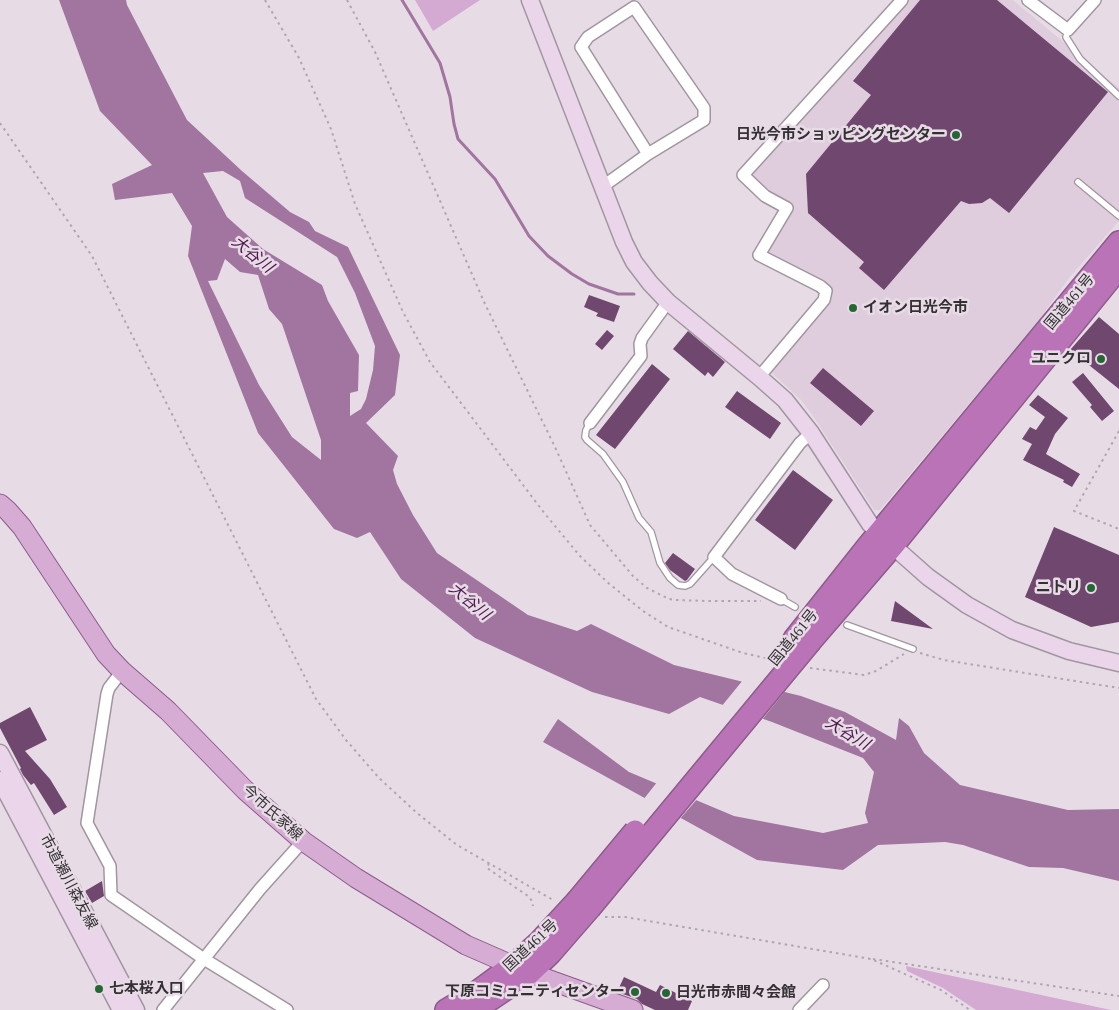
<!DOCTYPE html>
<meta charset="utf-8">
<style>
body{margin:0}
canvas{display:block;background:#e7dce6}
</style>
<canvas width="1119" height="1010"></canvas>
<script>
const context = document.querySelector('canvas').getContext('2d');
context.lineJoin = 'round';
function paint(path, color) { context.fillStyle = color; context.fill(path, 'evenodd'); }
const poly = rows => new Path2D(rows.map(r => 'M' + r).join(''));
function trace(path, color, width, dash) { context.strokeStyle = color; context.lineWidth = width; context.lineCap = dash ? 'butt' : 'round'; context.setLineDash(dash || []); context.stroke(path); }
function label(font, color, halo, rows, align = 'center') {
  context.font = font + ' "Times New Roman","Noto Sans JP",serif'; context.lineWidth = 5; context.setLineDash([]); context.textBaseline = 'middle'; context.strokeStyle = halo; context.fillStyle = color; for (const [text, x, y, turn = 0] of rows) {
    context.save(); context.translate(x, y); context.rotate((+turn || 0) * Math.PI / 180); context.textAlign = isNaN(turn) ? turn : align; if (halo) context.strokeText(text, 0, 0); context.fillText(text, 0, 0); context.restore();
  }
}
const built = poly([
 [907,0,1013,0,1119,88,1119,221,1069,278,1039,320,880,510,874,510,813,416,801,400,771,372,828,306,832,295,831,290,770,259,769,251,793,207,768,190,751,174]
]);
const green = poly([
 [415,0,480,0,433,31],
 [906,966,1111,1010,976,1010,943,988,907,971]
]);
const water = poly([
 [59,0,126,0,127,5,187,120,242,171,290,212,309,222,315,231,348,247,400,355,395,395,366,423,398,456,393,470,397,484,413,515,437,553,528,615,577,631,591,624,674,665,801,696,845,712,896,740,899,718,909,726,924,753,960,785,1068,810,1119,809,1119,881,1063,868,1029,867,963,845,945,842,878,845,843,870,757,860,543,742,558,719,629,772,734,816,823,833,868,823,865,813,874,772,863,758,772,722,700,697,669,714,592,692,475,638,401,579,370,532,357,538,334,529,258,433,188,256,192,226,172,193,115,200,112,184,152,165,100,111],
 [223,171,240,181,245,198,337,257,355,293,375,346,373,370,366,399,361,409,350,416,350,393,358,391,359,355,328,301,322,285,263,249,227,217,203,173],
 [225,259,240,272,258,275,269,309,282,324,321,440,321,460,292,437,259,385,208,281,217,280]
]);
const pier = poly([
 [743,680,786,690,761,721,721,707],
 [658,781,698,798,679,820,643,800]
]);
const stream = poly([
 [402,0,440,63,450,97,454,124,458,139,495,179,529,236,548,256,572,274,589,284,618,294,634,294]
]);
const building = poly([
 [920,0,997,0,1108,92,1009,213,990,198,982,203,969,204,961,201,884,290,859,268,864,262,808,213,806,174,871,95,853,81],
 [589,295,620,306,614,322,596,316,598,313,584,307],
 [1099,317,1119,334,1119,389,1070,350],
 [607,330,614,336,602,350,595,344],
 [688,331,725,362,713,377,708,372,705,376,673,349],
 [652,364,670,379,615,449,596,435],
 [823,368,874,411,861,426,810,383],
 [1083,373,1114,411,1102,421,1090,407,1092,405,1072,382],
 [737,391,781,423,770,439,725,407],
 [1038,395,1068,418,1055,434,1046,454,1080,474,1072,487,1063,482,1064,480,1023,460,1032,444,1022,439,1030,427,1036,430,1045,417,1029,405],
 [793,470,833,500,795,550,755,520],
 [1054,527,1119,555,1119,622,1091,627,1025,597],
 [673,553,695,569,687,580,685,581,670,570,665,563],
 [895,601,933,629,891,621],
 [30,707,47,740,25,751,50,779,67,807,54,815,34,783,31,785,23,775,20,769,21,768,0,728,0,723],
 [102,881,104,896,92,903,85,891],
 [624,977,656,992,660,985,692,1001,688,1010,655,1010,642,1004,637,999,617,992]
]);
const path = poly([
 [265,0,299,58,331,129,355,204,403,312,430,362,545,514,580,556,607,582,643,611,668,627,743,653,774,660],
 [347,0,375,52,485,304,555,447,590,525,633,576,647,588,669,599,675,600,708,601,761,601],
 [0,123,92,256,316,699,346,740,379,778,417,813,457,845,555,901],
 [1119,431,1074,511,1119,529],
 [920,653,944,660,1119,688],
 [810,668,864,675,876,671,904,654],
 [489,863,487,868,528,896,532,901,533,906],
 [605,917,625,917,871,959,941,990,970,1010],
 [873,959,1119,996]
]);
const lane = poly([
 [1068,30,1066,37,1080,59,1119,96],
 [1078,182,1119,216],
 [590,423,586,430,585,437,587,440,603,454,623,482,639,518,651,532,660,563,670,578,678,585,685,586,690,584,714,557],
 [781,599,795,607],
 [847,625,913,649]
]);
const street = poly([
 [1028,0,1068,30,1095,0],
 [602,187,648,154,704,120,704,108,634,7,588,37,581,47,648,154],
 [759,377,824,300,826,291,820,286,759,255,787,208,765,196,743,175,902,0],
 [590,423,641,356,640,344,642,338,668,302],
 [781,599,732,574,714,557,800,443,811,433],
 [122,671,109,688,107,694,87,823,110,866,111,895,204,959,287,1010],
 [163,1010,260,889,303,841],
 [799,1010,823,985]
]);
const secondary = poly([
 [530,0,624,242,634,262,650,283,668,302,759,377,785,400,811,433,870,524,893,546,928,577,967,605,1012,630,1069,651,1119,663],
 [0,753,136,1010],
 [0,780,121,1010]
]);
const primary = poly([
 [0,504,8,511,22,527,106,654,122,671,168,711,245,790,303,841,356,878,466,945,530,973,633,1010]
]);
const highway = poly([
 [794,639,867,547,1119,242],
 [811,641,893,546,1119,268],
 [446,1010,478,991,512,966,539,942,576,902],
 [475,1010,530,973,550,954,590,908]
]);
const highwayBridge = poly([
 [576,902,635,831],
 [590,908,811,641]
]);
const markers = [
 [956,135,5,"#236732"],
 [853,308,5,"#236732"],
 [1101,359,5,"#236732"],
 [1091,588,5,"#236732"],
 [99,989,5,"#236732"],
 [635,992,5,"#236732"],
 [666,993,5,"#236732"]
];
const poiNames = [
 ["日光今市ショッピングセンター",946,135],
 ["イオン日光今市",863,308,"left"],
 ["ユニクロ",1091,359],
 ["ニトリ",1081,588],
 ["七本桜入口",109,989,"left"],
 ["下原コミュニティセンター",625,992],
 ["日光市赤間々会館",676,993,"left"]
];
const streetNames = [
 ["国道461号",1070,302,-50],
 ["国道461号",794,638,-51],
 ["今市氏家線",272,813,42],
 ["市道瀬川森友線",68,882,62],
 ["国道461号",531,946,-43]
];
const waterNames = [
 ["大谷川",252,255,39],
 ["大谷川",469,602,40],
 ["大谷川",847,734,31]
];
paint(built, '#dfcddd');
paint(green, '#d4aad2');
paint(water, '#a1759f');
paint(pier, '#e7dce6');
trace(stream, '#a1759f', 3);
paint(building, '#70476e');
trace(lane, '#a196a0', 8);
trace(street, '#a196a0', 14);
trace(secondary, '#a196a0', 19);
trace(primary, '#8c5c8a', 21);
trace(highway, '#8c5c8a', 24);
trace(path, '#afa6ae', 2, [2.5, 4]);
trace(lane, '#fff', 5.5);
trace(street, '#fff', 11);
trace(secondary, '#ebd5ea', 16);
trace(primary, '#d6abd4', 19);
trace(highway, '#bb73b8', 21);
trace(highwayBridge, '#8c5c8a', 24, []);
trace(highwayBridge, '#bb73b8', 21);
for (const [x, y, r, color] of markers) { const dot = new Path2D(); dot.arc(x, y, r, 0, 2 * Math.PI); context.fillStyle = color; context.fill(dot); trace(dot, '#e7dce6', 2); }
label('bold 15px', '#343034', '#e7dce6', poiNames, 'right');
label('15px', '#343034', '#e7dce6', streetNames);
label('italic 16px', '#4e174d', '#e7dce6', waterNames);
</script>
